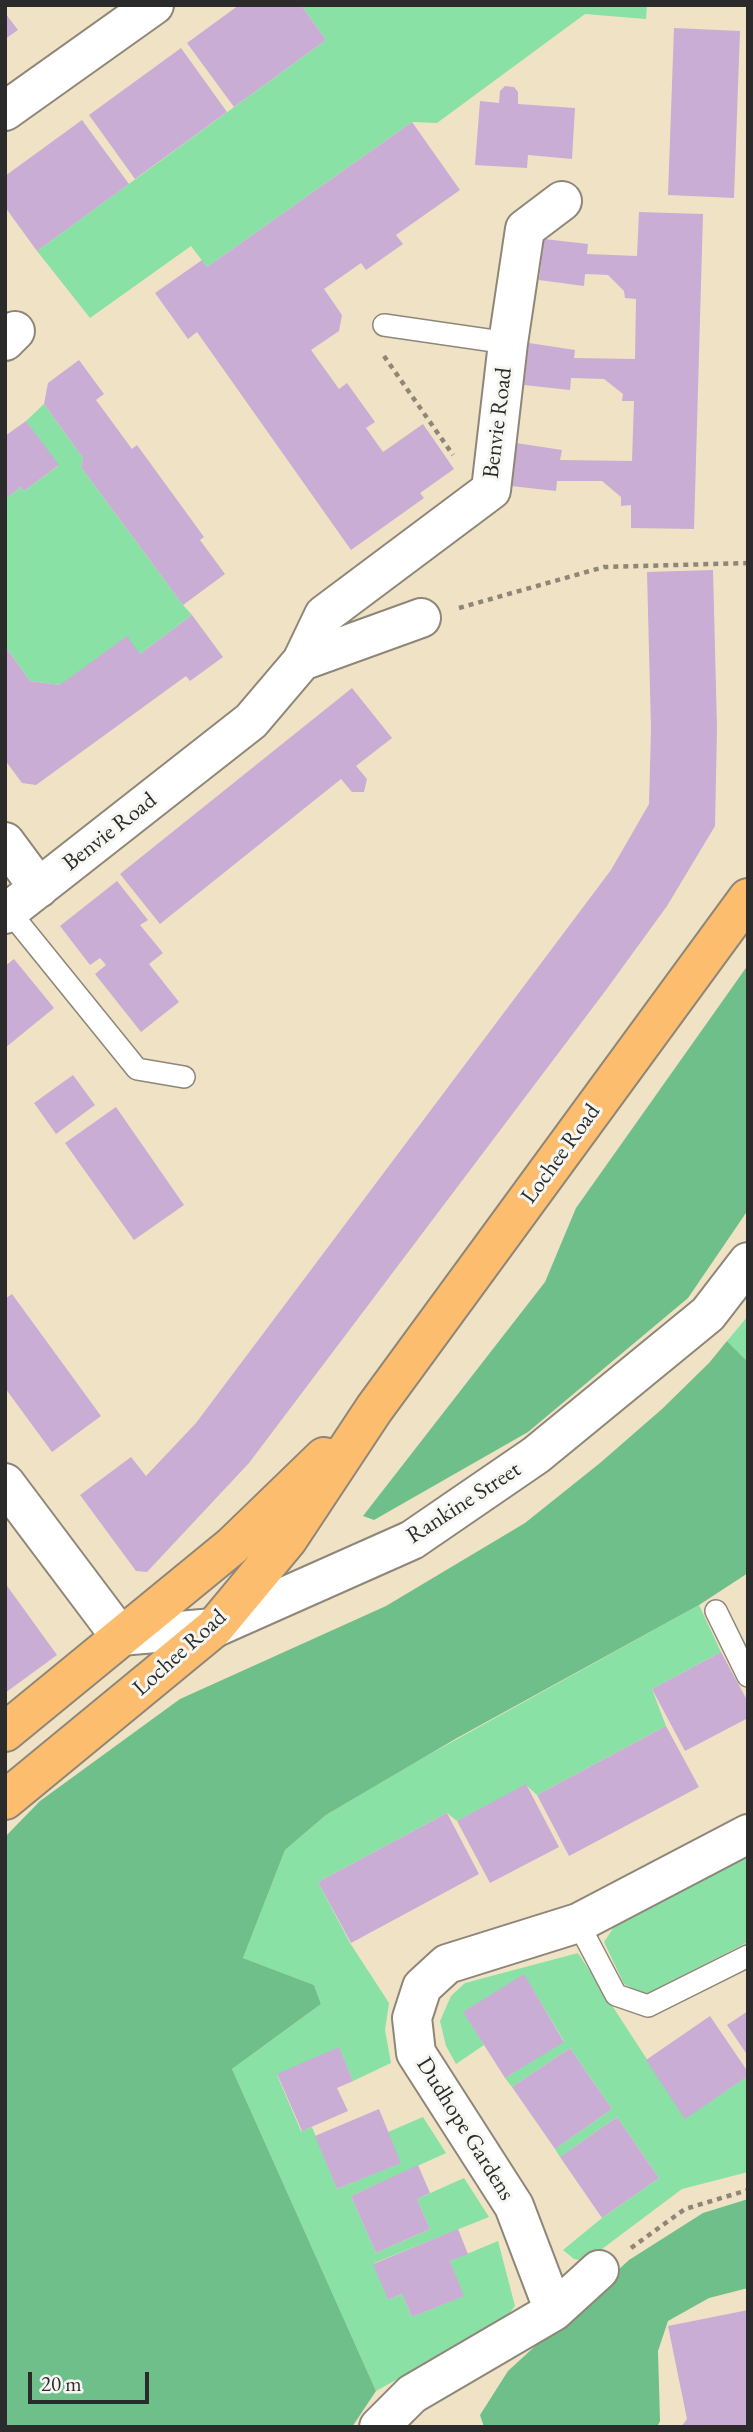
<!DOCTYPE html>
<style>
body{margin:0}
#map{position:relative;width:753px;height:2432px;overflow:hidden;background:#f0e2c5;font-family:"EB Garamond",serif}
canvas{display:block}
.frame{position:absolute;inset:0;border:7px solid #2b2b2b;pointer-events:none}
.scale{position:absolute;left:28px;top:2372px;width:121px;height:32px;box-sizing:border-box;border:4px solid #2b2b2b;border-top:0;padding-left:9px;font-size:21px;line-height:24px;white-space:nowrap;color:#2b2b2b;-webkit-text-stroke:5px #f6f6f2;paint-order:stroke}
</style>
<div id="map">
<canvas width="753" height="2432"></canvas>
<div class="frame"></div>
<div class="scale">20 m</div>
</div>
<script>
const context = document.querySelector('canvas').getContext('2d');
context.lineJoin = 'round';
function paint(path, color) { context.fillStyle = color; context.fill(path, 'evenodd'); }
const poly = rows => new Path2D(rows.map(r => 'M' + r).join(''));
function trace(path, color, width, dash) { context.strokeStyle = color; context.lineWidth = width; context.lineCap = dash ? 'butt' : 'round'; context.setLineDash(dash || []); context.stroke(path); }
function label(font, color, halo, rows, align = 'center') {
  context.font = font + ' "EB Garamond",serif'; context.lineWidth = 6; context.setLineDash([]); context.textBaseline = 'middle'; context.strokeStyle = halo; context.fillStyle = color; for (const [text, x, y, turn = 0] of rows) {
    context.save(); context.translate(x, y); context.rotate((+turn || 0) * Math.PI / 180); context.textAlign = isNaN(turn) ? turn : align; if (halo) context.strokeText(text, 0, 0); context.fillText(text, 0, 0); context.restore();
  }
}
const green = poly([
 [301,5,647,5,646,19,585,14,437,123,412,122,207,267,191,246,90,318,37,251,326,40],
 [44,404,83,458,81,467,183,605,192,615,140,654,60,685,30,681,5,646,5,499,21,487,24,491,58,466,26,421],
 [748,1316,748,1362,727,1341],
 [699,1605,721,1652,652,1689,666,1726,537,1795,526,1785,457,1821,447,1813,318,1882,350,1943,389,2003,385,2030,391,2063,353,2081,339,2048,277,2075,301,2131,312,2127,337,2189,400,2163,388,2132,423,2117,446,2153,351,2196,376,2253,430,2229,417,2199,464,2178,489,2217,374,2263,388,2300,402,2294,412,2317,463,2296,450,2261,498,2241,515,2306,504,2320,376,2391,232,2069,321,2004,314,1985,243,1958,285,1850,326,1815,423,1758],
 [748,1849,748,1942,645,1995,624,1984,604,1942,616,1924],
 [578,1953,685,2118,748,2076,748,2172,682,2189,586,2261,574,2259,563,2250,602,2218,659,2178,617,2117,560,2157,555,2149,612,2109,570,2048,512,2087,505,2078,564,2041,524,1975,464,2012,484,2045,456,2064,446,2046,440,2021,451,1996,465,1983]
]);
const forest = poly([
 [748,965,748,1210,688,1298,528,1432,374,1520,363,1516,545,1282,576,1208],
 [727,1341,748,1362,748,1573,699,1605,457,1738,326,1815,285,1850,243,1958,314,1985,321,2004,232,2069,376,2391,352,2427,5,2427,5,1837,40,1801,180,1699,386,1606,525,1523,600,1463,662,1409,709,1363],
 [748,2199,748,2288,709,2298,668,2321,658,2351,660,2421,657,2427,484,2427,480,2415,508,2371,629,2260,703,2213]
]);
const building = poly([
 [239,5,301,5,326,40,234,107,187,43],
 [5,13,18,30,5,39],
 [674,28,740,31,734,198,668,195],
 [181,48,227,112,135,179,89,115],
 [505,86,514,87,518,92,518,104,575,108,572,159,528,155,527,168,475,165,480,101,499,103,500,91],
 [82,120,129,184,37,251,5,207,5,176],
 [412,122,460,190,396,235,403,244,366,270,361,263,324,289,342,315,339,331,311,350,339,389,347,383,375,422,366,428,383,452,423,424,454,469,420,493,424,498,351,550,197,332,188,339,155,293,202,260,207,267],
 [639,212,703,214,694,529,631,528,631,505,621,506,621,497,602,481,557,481,556,491,511,486,516,443,562,450,560,460,632,461,634,401,622,401,623,394,604,379,571,378,570,390,524,385,529,343,575,350,574,358,635,359,636,299,625,298,624,291,608,275,585,274,584,286,539,280,544,239,588,244,587,254,637,256],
 [79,360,104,394,96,400,132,449,137,445,204,537,200,540,225,574,183,605,81,467,83,458,44,404,48,383],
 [26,421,59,465,24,491,21,487,5,499,5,436],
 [713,570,717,728,715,826,667,906,606,990,249,1463,147,1572,136,1571,80,1495,131,1457,146,1476,196,1423,611,870,649,804,651,729,647,572],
 [192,615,223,657,190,681,186,676,36,785,22,783,5,760,5,646,30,681,60,685,127,636,140,654],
 [352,688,392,738,356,766,367,779,364,792,352,792,341,779,160,924,120,874],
 [117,881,148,920,140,925,163,953,149,964,179,1002,141,1032,95,974,106,965,100,958,90,965,60,926],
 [14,959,54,1008,5,1048,5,966],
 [73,1075,95,1105,56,1134,34,1103],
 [116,1107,184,1205,134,1240,65,1143],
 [12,1294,101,1416,52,1452,5,1388,5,1299],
 [5,1583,57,1655,5,1693],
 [721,1652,748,1702,748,1718,685,1751,652,1689],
 [666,1726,699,1787,569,1856,537,1795],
 [526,1784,559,1847,490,1883,457,1821],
 [447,1813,479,1874,351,1943,318,1882],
 [524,1974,564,2042,505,2078,463,2012],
 [748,2011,748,2056,727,2025],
 [710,2016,748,2072,748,2076,685,2119,646,2060],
 [339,2047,353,2081,337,2088,348,2111,302,2131,277,2074],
 [570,2048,612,2109,555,2149,512,2087],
 [379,2109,401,2163,337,2189,315,2136],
 [617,2117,659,2178,602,2218,560,2157],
 [418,2165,430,2193,417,2199,430,2229,376,2253,351,2196],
 [458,2229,468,2254,450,2261,464,2296,412,2317,402,2294,388,2300,373,2264],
 [748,2310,748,2427,681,2427,687,2419,668,2326]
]);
const path = poly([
 [384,356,453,455],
 [459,608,604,567,748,563],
 [631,2248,685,2209,748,2190]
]);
const lane = poly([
 [384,325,508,343],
 [9,911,137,1069,184,1077],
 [716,1611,748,1676],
 [578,1923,616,1995,648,2006,748,1956]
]);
const street = poly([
 [5,111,154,5],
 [5,341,15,331],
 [302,661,421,618],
 [5,842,39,888],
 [5,914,251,721,302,661,324,615,491,490,508,343,525,229,562,201],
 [5,1483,120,1636,214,1628,412,1540,536,1455,708,1314,748,1262],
 [554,2311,514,2206,416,2053,412,2018,422,1987,447,1964,578,1923,748,1834],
 [379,2427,412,2394,554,2311,599,2270]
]);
const primary = poly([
 [5,1732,232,1546,324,1457],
 [5,1800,214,1628,288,1539,374,1409,748,898]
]);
const streetNames = [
 ["Benvie Road",498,423,-83],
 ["Benvie Road",110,832,-38],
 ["Lochee Road",561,1154,-54],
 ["Rankine Street",464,1503,-33],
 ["Lochee Road",180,1653,-42],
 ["Dudhope Gardens",465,2129,58]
];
paint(green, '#89e1a5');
paint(forest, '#6ebf8a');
paint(building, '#c9add4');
trace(lane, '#8e8678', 24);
trace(street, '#8e8678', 42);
trace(primary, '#8e8678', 42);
trace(path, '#8e8678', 4.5, [5, 5]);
trace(lane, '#fff', 21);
trace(street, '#fff', 38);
trace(primary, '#fcbd6f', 38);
label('23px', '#2b2b2b', '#f6f6f2', streetNames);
</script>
